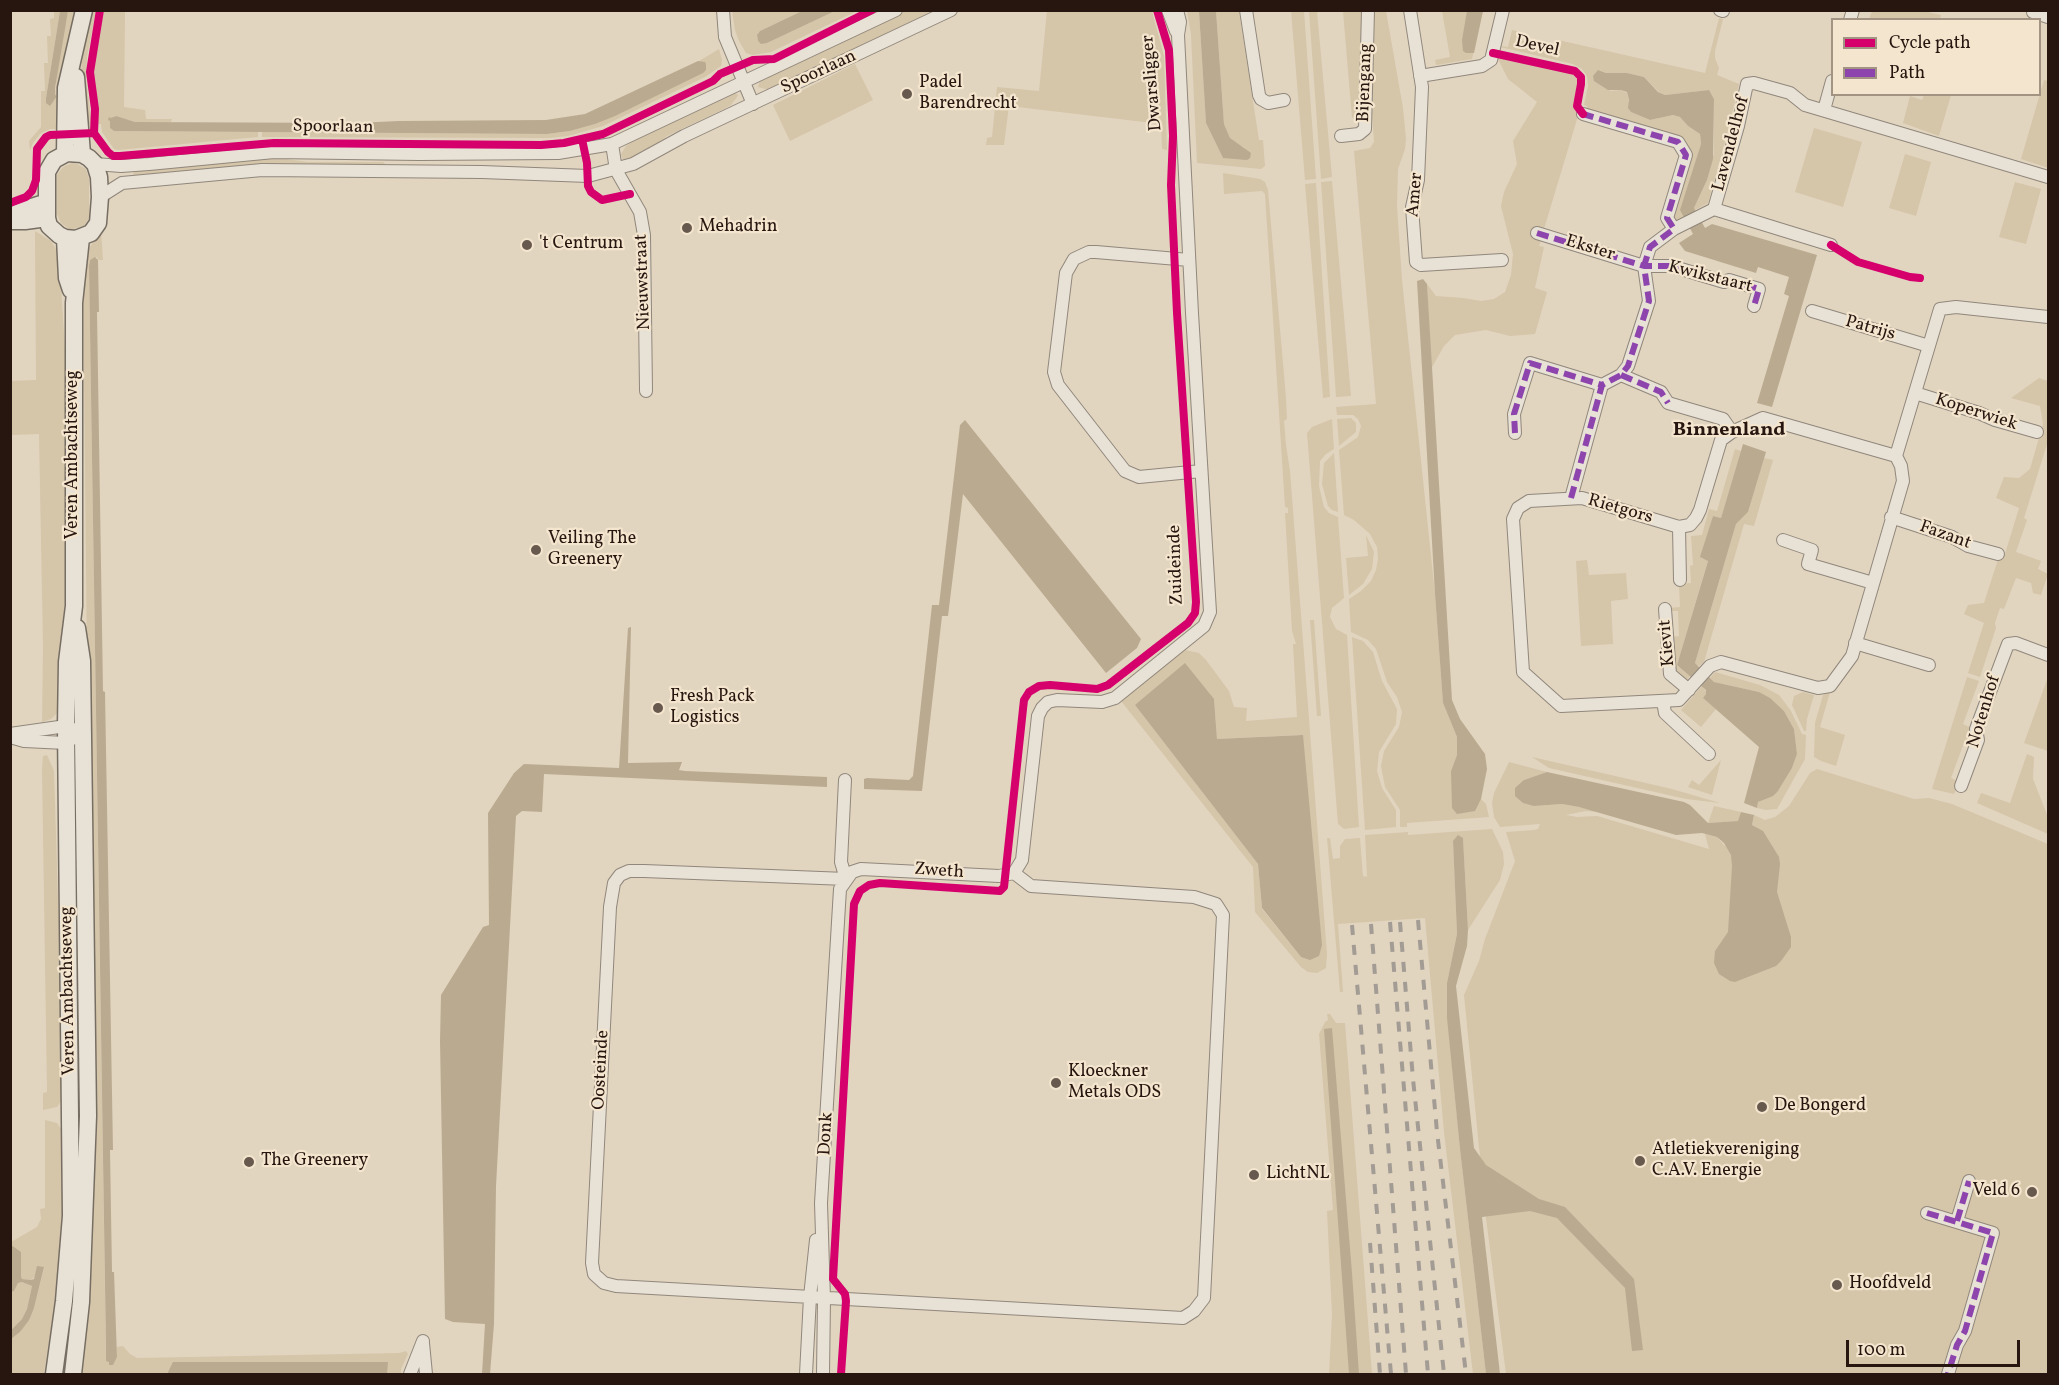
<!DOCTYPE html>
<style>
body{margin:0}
#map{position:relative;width:2059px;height:1385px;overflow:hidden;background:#e1d5c0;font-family:Vollkorn,serif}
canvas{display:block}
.frame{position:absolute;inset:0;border:12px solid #271610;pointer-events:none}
.legend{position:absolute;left:1831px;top:18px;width:210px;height:78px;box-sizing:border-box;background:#f4e6ce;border:2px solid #a29382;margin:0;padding:8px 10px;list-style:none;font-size:18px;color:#271610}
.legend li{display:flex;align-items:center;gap:12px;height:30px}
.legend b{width:30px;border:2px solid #a29382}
.scale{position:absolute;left:1846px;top:1340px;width:174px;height:27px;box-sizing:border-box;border:3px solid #271610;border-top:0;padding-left:8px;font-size:18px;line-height:21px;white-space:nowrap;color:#271610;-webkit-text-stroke:4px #f4e6ce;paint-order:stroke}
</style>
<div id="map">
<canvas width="2059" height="1385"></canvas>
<div class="frame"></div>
<ul class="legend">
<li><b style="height:8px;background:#d6006c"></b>Cycle path</li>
<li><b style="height:8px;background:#8e44ad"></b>Path</li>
</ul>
<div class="scale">100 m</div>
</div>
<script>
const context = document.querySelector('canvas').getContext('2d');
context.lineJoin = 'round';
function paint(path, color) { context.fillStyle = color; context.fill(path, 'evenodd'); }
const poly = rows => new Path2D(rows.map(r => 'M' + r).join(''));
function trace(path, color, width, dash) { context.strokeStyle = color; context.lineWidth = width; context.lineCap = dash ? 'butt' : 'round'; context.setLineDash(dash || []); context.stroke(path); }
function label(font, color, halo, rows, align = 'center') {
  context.font = font + ' Vollkorn,serif'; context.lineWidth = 4.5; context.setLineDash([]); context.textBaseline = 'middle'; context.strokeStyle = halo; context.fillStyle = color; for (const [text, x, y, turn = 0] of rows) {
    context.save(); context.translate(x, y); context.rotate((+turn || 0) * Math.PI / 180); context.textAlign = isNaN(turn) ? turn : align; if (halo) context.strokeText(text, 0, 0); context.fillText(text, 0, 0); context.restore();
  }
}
const green = poly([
 [54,11,60,11,46,98,51,103,55,95,58,60,68,11,77,11,58,129,50,129,40,134,33,143,30,150,29,141,41,127,41,91,45,91,44,63,48,63,47,36,51,36,50,19,54,18],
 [91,11,96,11,87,57,86,80,92,124,83,125,81,73,84,40],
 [104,11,125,11,124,107,145,110,146,119,172,119,171,122,135,122,114,116,110,128,114,131,258,132,258,137,118,150,114,149,102,132,101,124,98,124,97,103,93,81,96,47],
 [732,11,802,11,760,31,757,35,758,41,767,43,835,11,857,11,771,52,753,55,746,53,739,41,735,30],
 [905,11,943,11,769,90,758,87,760,80],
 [1047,11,1152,11,1164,56,1167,150,1162,149,1161,124,1009,106,1004,145,986,145,987,138,992,137,997,87,1039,91],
 [1187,11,1199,11,1206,123,1223,158,1245,148,1235,144,1230,138,1224,124,1216,11,1239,11,1259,140,1263,140,1265,166,1261,169,1197,163,1191,34],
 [1291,11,1304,11,1316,179,1305,180],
 [1309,11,1317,11,1332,177,1321,179],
 [1343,11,1362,11,1359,117,1352,118],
 [1373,11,1386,11,1403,108,1406,139,1405,149,1398,169,1397,206,1402,280,1435,594,1443,703,1457,737,1457,755,1451,771,1474,811,1481,799,1486,804,1489,817,1407,823,1407,827,1400,827,1400,810,1385,787,1381,766,1384,751,1399,727,1402,712,1397,697,1387,682,1376,649,1368,640,1351,632,1349,599,1361,591,1371,581,1376,570,1378,559,1377,547,1370,534,1354,520,1344,515,1339,450,1358,437,1361,426,1358,419,1353,415,1337,415,1336,407,1376,404,1354,151,1370,148,1374,142,1371,100],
 [1442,11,1483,11,1472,59,1436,65,1435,60,1450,57],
 [1872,11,1924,11,1941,15,1940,19,1869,19],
 [1719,18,1723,19,1715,51,1715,58,1719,68,1717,75,1739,84,1727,135,1708,203,1695,210,1694,208,1707,180,1714,153,1714,99,1709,90,1665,95,1659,92,1644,77,1627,73,1606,73,1599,70,1610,91,1621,90,1627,93,1631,112,1650,120,1673,115,1680,117,1688,126,1700,134,1701,144,1681,210,1684,216,1674,222,1672,218,1690,155,1682,139,1586,110,1587,106,1584,105,1588,86,1587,76,1582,69,1573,64,1500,47,1500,46,1508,47,1512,30,1521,32,1520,40,1556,48,1558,40,1705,73],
 [719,49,722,60,721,66,705,77,603,126,568,136,549,138,262,137,262,132,547,134,570,131,595,124],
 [1497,57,1571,73,1578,80,1574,103,1578,116,1544,229,1536,226,1533,237,1541,240,1539,246,1544,247,1535,288,1547,292,1535,334,1510,336,1486,330,1455,335,1444,346,1431,369,1427,284,1436,296,1463,298,1481,301,1494,299,1505,292,1511,275,1513,254,1501,206,1504,192,1517,164,1513,141,1537,102,1508,79],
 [855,64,873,100,790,141,773,105],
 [2044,80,2048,81,2048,168,2021,159],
 [734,92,738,95,737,97,731,105,724,109,667,136,643,155,625,161,622,158,621,154,626,146,633,141],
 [1924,95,1951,95,1939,136,1903,123,1910,96,1922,100],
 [1814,128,1862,142,1843,207,1795,192],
 [1905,154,1931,162,1916,216,1889,208],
 [267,156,307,162,383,162,387,166,133,178,134,168],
 [72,163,77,164,86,169,89,179,89,218,84,226,74,229,69,229,61,223,57,214,57,175,63,167],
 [1223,173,1260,179,1265,182,1268,190,1286,398,1287,419,1284,421,1286,445,1290,471,1327,954,1326,968,1317,973,1308,972,1301,967,1255,912,1253,867,1121,701,1185,650,1199,653,1206,660,1229,691,1234,707,1247,708,1246,721,1297,717,1293,644,1296,644,1292,631,1285,513,1288,513,1288,508,1285,507,1265,194,1262,191,1224,194],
 [1214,699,1217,739,1299,735,1301,957,1262,909,1258,864,1135,705],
 [1332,181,1351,396,1336,397,1321,182],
 [2015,182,2041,189,2026,244,1999,237],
 [1316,183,1330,397,1323,398,1305,184],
 [35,231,51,241,59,254,66,366,68,498,62,698,58,712,51,719,42,722,43,648,39,434,11,435,10,381,36,380],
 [101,231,103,260,98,260,97,257,90,260,89,266,106,1360,113,1362,117,1357,117,1347,123,1346,130,1354,137,1358,399,1353,406,1351,408,1354,401,1369,401,1374,387,1374,387,1362,174,1362,167,1374,82,1374,92,1155,83,271,87,251],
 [2039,378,2048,381,2048,441,2024,518,2027,520,2016,552,2041,561,2038,569,2048,574,2041,595,2033,593,2031,583,2016,578,2004,609,2000,608,1995,623,1996,628,1980,677,1968,673,1984,623,1964,614,1968,605,1984,603,2000,553,2005,554,2019,508,1996,498,2004,477,2019,478,2030,469,2043,424,2040,406,2011,398],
 [1351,418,1356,423,1356,432,1339,446,1337,419],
 [1332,419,1334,449,1326,454,1320,461,1319,486,1324,507,1329,513,1338,517,1344,598,1332,608,1330,617,1336,629,1347,635,1359,827,1344,829,1338,824,1307,433,1312,427],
 [1735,449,1741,451,1721,518,1713,516,1701,558,1708,560,1677,665,1690,676,1686,682,1674,671,1671,637,1679,636,1678,611,1670,611,1669,608,1680,607,1679,584,1691,583,1690,566,1693,565,1691,536,1702,535,1709,509,1717,511],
 [1334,453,1338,512,1332,510,1328,506,1322,484,1324,463],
 [1764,458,1773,460,1754,526,1744,524,1704,662,1699,666,1695,663,1736,524,1748,512],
 [1366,535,1374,552,1372,569,1363,584,1349,595,1346,558,1368,556],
 [1587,560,1589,575,1626,573,1628,599,1611,601,1613,644,1581,646,1576,561],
 [1310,620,1314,620,1321,716,1317,716],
 [1352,637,1363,641,1373,652,1382,681,1397,709,1396,724,1379,752,1377,771,1382,788,1396,810,1396,827,1365,830],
 [1715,672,1760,685,1779,695,1791,711,1802,734,1806,735,1805,759,1777,809,1766,810,1757,808,1758,802,1778,791,1792,768,1797,754,1794,729,1784,711,1759,692,1714,682,1710,678],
 [1967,677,1979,681,1963,724,1971,728,1972,743,1965,740,1951,778,1959,782,1954,794,1932,789],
 [2048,677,2048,751,2024,743],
 [1702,686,1707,693,1703,698,1716,709,1701,727,1681,710],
 [1803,692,1814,695,1807,719,1806,731,1804,731,1792,705,1794,696],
 [1830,692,1820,727,1845,735,1836,766,1821,761,1814,757,1815,723,1823,695],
 [2027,754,2034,757,2033,779,2048,817,2048,834,1977,803,1981,793,2010,803],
 [47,755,54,771,61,997,62,1100,57,1107,43,1110,43,1093,47,1092,42,769,43,756],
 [1532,757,1672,789,1720,803,1686,799,1549,768],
 [1721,760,1712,795,1688,787,1692,780,1699,785],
 [1509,762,1547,772,1524,780,1534,806,1562,804,1579,807,1598,812,1586,811,1566,815,1577,817,1597,816,1709,849,1705,834,1717,837,1725,846,1756,827,1752,825,1754,815,1765,820,1775,817,1789,806,1810,773,1817,769,1914,799,1929,798,1952,804,2048,844,2048,1374,1506,1374,1486,1218,1464,995,1479,961,1485,939,1515,861,1506,832,1534,830,1538,829,1540,824,1500,827,1494,817,1492,803,1494,793],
 [1714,806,1741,812,1739,821,1708,823],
 [1492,829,1503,852,1504,864,1500,880,1468,930,1463,838,1453,841,1457,934,1447,983,1449,1035,1460,1149,1486,1374,1473,1374,1444,1132,1425,918,1338,924,1343,992,1340,992,1327,838,1330,838,1333,859,1340,858,1340,846,1345,839,1360,838,1363,876,1367,877,1365,835,1408,832,1408,835],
 [1327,1014,1330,1014,1336,1023,1345,1023,1372,1374,1329,1374,1332,1315,1327,1211,1333,1210,1319,1034,1325,1022,1328,1020],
 [45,1120,57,1123,64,1133,64,1207,58,1281,44,1374,11,1374,11,1339,20,1332,34,1308,44,1268,31,1280,22,1279,21,1276,20,1259,16,1250,11,1245,11,1242,37,1227,41,1219,40,1209,45,1208],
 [22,1282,32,1286,27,1309,22,1319,11,1330,11,1292,14,1291,18,1283]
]);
const water = poly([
 [60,11,68,11,55,88,55,95,57,96,50,106,46,103,46,98],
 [802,11,835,11,767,43,761,44,758,41,757,35,760,31],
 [1199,11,1216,11,1224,124,1230,138,1251,153,1250,158,1247,160,1223,158,1206,123],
 [1467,11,1483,11,1474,53,1466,53,1463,51,1462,40],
 [698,61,705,62,706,64,706,70,703,73,615,116,595,124,570,131,547,134,114,131,110,128,110,121,108,120,109,117,111,118,116,116,135,122,356,123,399,121,546,120,585,114],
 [1598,70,1606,73,1627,73,1644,77,1658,92,1665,95,1709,90,1714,99,1713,159,1707,180,1694,208,1705,228,1712,224,1817,255,1772,407,1757,403,1789,296,1784,294,1789,277,1758,267,1756,273,1685,251,1679,243,1693,234,1680,210,1701,144,1700,134,1688,126,1680,117,1673,115,1650,120,1631,112,1628,108,1629,100,1627,92,1621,90,1608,90,1594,81,1593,76],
 [95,257,98,260,99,312,97,312,103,691,105,692,113,1150,110,1150,112,1272,114,1272,117,1357,113,1365,109,1365,109,1362,106,1361,106,1348,89,266,90,260],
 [1423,279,1427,284,1452,700,1460,719,1485,754,1487,769,1481,799,1475,811,1457,814,1452,808,1451,771,1457,755,1457,737,1443,703,1435,594,1417,281],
 [965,420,1141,639,1137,648,1106,673,963,494,948,616,942,616,922,791,864,789,864,779,867,778,909,780,913,776,932,605,939,605,960,425],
 [1743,444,1766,452,1748,512,1736,524,1695,663,1714,682,1759,692,1770,698,1784,711,1794,729,1797,754,1792,768,1778,791,1773,796,1758,802,1757,808,1744,803,1759,747,1703,698,1706,694,1706,690,1677,665,1708,561,1700,557,1713,516,1721,518],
 [631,627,628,763,682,762,679,770,685,771,827,777,827,787,544,774,542,812,522,811,516,816,496,1186,494,1324,490,1374,482,1374,485,1324,453,1322,445,1319,440,1041,441,995,483,927,489,925,488,813,514,773,524,764,619,768,628,628],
 [1185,663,1214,699,1217,739,1303,735,1322,945,1319,956,1310,960,1301,957,1262,908,1258,864,1135,705],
 [1547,772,1684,802,1690,805,1708,823,1738,821,1741,812,1754,815,1752,825,1763,831,1779,857,1780,864,1777,892,1791,937,1791,947,1781,961,1776,966,1735,982,1730,981,1719,974,1714,963,1715,951,1728,932,1732,866,1731,855,1724,843,1717,837,1702,833,1676,835,1579,807,1562,804,1534,806,1523,803,1515,796,1515,788,1524,780],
 [1458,835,1463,838,1468,930,1467,946,1456,986,1474,1148,1486,1165,1539,1199,1565,1207,1634,1279,1643,1350,1632,1351,1625,1288,1557,1218,1530,1211,1482,1217,1500,1374,1486,1374,1460,1149,1447,1018,1447,983,1457,934,1453,841],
 [1332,1028,1352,1273,1359,1374,1349,1374,1324,1029],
 [11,1245,21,1252,21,1276,22,1279,31,1280,34,1279,37,1266,44,1267,34,1308,29,1320,20,1332,11,1339,11,1330,22,1319,27,1309,32,1286,22,1282,18,1283,14,1291,11,1292],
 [173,1362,388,1362,387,1374,167,1374]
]);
const street = poly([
 [723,10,725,37,753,104],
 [1168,10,1176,31],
 [1246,10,1259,95,1261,99,1268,103,1284,100],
 [1410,10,1422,87,1418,180,1412,207,1416,262,1421,265,1502,260],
 [1720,10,1723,11],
 [2033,10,2033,12,2048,17],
 [1850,20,1853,10],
 [1420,76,1482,66,1491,60,1503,10],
 [1824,110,1832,81],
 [1583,114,1678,142,1686,155,1667,218,1674,229],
 [1341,136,1359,134,1365,129,1368,10],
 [612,144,616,170,640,212,644,235,646,391],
 [95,164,121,166,149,164,274,152,419,154,558,153,612,144,896,10],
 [100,197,122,183,262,170,482,172,588,176,633,164,684,136,951,10],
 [1714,209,1738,126,1747,84,1754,83,1790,93,1805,105,2048,177],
 [1714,209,1831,245],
 [1537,233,1644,266,1671,266,1724,282,1729,280,1759,289,1754,306],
 [1189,260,1096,252,1089,252,1074,259,1066,273,1054,372,1058,385,1125,471,1139,477,1201,471],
 [1812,311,1929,346],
 [1621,375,1661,392,1668,403,1723,419,1732,432],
 [1915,393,1979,413,1995,420,2037,432],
 [1763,418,1896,456,1901,466,1903,481,1852,656,1830,686,1818,688,1721,662,1710,666,1679,700,1561,706,1523,672,1513,519,1518,508,1529,501,1582,498,1679,527,1690,525,1696,518,1700,510,1721,440,1732,432,1763,418],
 [1515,433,1514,414,1530,363,1602,385],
 [1896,456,1940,309,1956,307,2048,317],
 [1571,498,1602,385,1621,375,1628,366,1649,301,1644,266,1650,247,1674,229,1714,209],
 [1891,517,1952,537,1968,546,1998,554],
 [1679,527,1680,580],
 [1783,540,1812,550,1808,564,1873,583],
 [1665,609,1670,674,1689,690],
 [1855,643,1929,665],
 [1663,701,1665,713,1709,754],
 [10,734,66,726,71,728],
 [10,737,24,741,66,743,73,738],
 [845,780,841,862,846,879],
 [1961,786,1978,740,1976,729,2008,644,2016,643,2048,655],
 [1014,873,1022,860,1038,716,1042,708,1048,702,1057,700,1102,702,1115,698,1204,626,1210,612,1192,313,1178,35,1180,22,1177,10],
 [846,879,644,871,629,871,620,875,614,883,610,907,592,1263,594,1274,604,1283,616,1286,1183,1318,1194,1311,1204,1298,1223,915,1216,904,1194,897,1031,886,1014,873],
 [1927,1213,1993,1233,1965,1331,1957,1345,1948,1374],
 [1957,1221,1969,1181],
 [423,1343,426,1374],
 [410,1374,423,1341],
 [806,1374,810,1297,816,1240],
 [823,1374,824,1299,821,1203,840,889,852,872,861,869,999,876,1014,873]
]);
const secondary = poly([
 [76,77,82,154],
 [67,153,82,154,89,158,95,164,99,177,100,197,98,223,91,233,76,239,65,238,59,235,49,226,47,218,47,172,54,160,67,153],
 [65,154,66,88,84,10],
 [10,217,22,210,47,202],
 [10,221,25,221,47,218],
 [65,238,67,278,71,290],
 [54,1374,64,1301,71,1216,66,726,67,662,74,606,74,303,81,238],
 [73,1374,81,1302,88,1116,82,661,77,628]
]);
const rail = poly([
 [1418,920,1437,1132,1466,1374],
 [1390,922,1428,1374],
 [1400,922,1413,1079,1444,1374],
 [1371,924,1406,1374],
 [1352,925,1391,1374],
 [1370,1243,1380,1374]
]);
const quiet = poly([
 [1537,233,1644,266,1671,266,1724,282,1729,280,1759,289,1754,306],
 [1621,375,1661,392,1668,403],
 [1515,433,1514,414,1530,363,1602,385],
 [1571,498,1602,385,1621,375,1628,366,1649,301,1644,266,1650,247,1674,229,1667,218,1686,155,1678,142,1583,114],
 [1927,1213,1993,1233,1965,1331,1957,1345,1948,1374],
 [1957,1221,1969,1181]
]);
const cycleway = poly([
 [1493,53,1575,71,1581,77,1581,84,1577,106,1583,114],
 [94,133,108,152,113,156,120,156,274,143,541,145,564,143,603,134,713,81,720,74,753,60,774,59,872,10],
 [94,133,95,109,90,72,100,10],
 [582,139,587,163,588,186,591,192,602,200,630,194],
 [10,203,26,197,32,191,36,180,37,149,46,137,50,135,94,133],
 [1831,245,1858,262,1910,277,1920,278],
 [841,1374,846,1301,845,1294,833,1279,854,904,860,891,869,885,880,883,1000,891,1004,887,1023,709,1024,700,1029,692,1039,686,1050,685,1097,689,1108,685,1188,623,1195,613,1196,602,1177,313,1171,185,1173,136,1169,50,1157,10]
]);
const markers = [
 [907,94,6,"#68594e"],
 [687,228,6,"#68594e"],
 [527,245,6,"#68594e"],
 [536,550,6,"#68594e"],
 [658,708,6,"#68594e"],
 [1056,1083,6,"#68594e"],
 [1762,1107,6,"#68594e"],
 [1640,1161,6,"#68594e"],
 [249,1162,6,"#68594e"],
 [1254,1175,6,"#68594e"],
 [2032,1192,6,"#68594e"],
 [1837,1285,6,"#68594e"]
];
const streetNames = [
 ["Devel",1537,47,13],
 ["Spoorlaan",819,73,-25],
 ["Dwarsligger",1153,83,-95],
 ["Bijengang",1366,83,-88],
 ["Spoorlaan",333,128,1],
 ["Lavendelhof",1732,144,-75],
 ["Amer",1416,195,-85],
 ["Ekster",1590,249,17],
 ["Kwikstaart",1710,278,14],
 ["Nieuwstraat",644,282,-92],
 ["Patrijs",1870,329,16],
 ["Koperwiek",1976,413,18],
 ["Veren Ambachtseweg",74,455,-90],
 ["Rietgors",1620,510,16],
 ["Fazant",1945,536,20],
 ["Zuideinde",1177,565,-92],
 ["Kievit",1668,643,-95],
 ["Notenhof",1985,712,-73],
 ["Zweth",939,872,4],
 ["Veren Ambachtseweg",69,991,-91],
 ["Oosteinde",602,1070,-87],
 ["Donk",827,1134,-87]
];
const poiNames = [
 ["Padel",919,84],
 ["Barendrecht",919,105],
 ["Mehadrin",699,228],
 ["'t Centrum",539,245],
 ["Veiling The",548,540],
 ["Greenery",548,561],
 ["Fresh Pack",670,698],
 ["Logistics",670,719],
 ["Kloeckner",1068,1073],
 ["Metals ODS",1068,1094],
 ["De Bongerd",1774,1107],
 ["Atletiekvereniging",1652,1151],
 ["C.A.V. Energie",1652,1172],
 ["The Greenery",261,1162],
 ["LichtNL",1266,1175],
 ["Veld 6",2020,1192,"right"],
 ["Hoofdveld",1849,1285]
];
const neighbourhoodNames = [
 ["Binnenland",1729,431]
];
paint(green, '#d5c5a9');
paint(water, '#baaa90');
trace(street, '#91877b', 14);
trace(secondary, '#776e63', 19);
trace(street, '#e7e1d6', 12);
trace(secondary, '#e7e1d6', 16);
trace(rail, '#a39c94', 4, [10, 10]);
trace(quiet, '#8e44ad', 6, [12, 6]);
trace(cycleway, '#d6006c', 8);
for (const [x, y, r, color] of markers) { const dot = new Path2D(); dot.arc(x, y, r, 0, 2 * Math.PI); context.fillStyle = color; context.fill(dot); trace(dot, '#f4e6ce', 2); }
label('18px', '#271610', '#f4e6ce', streetNames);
label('18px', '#271610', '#f4e6ce', poiNames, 'left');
label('bold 20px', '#271610', '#f4e6ce', neighbourhoodNames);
</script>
